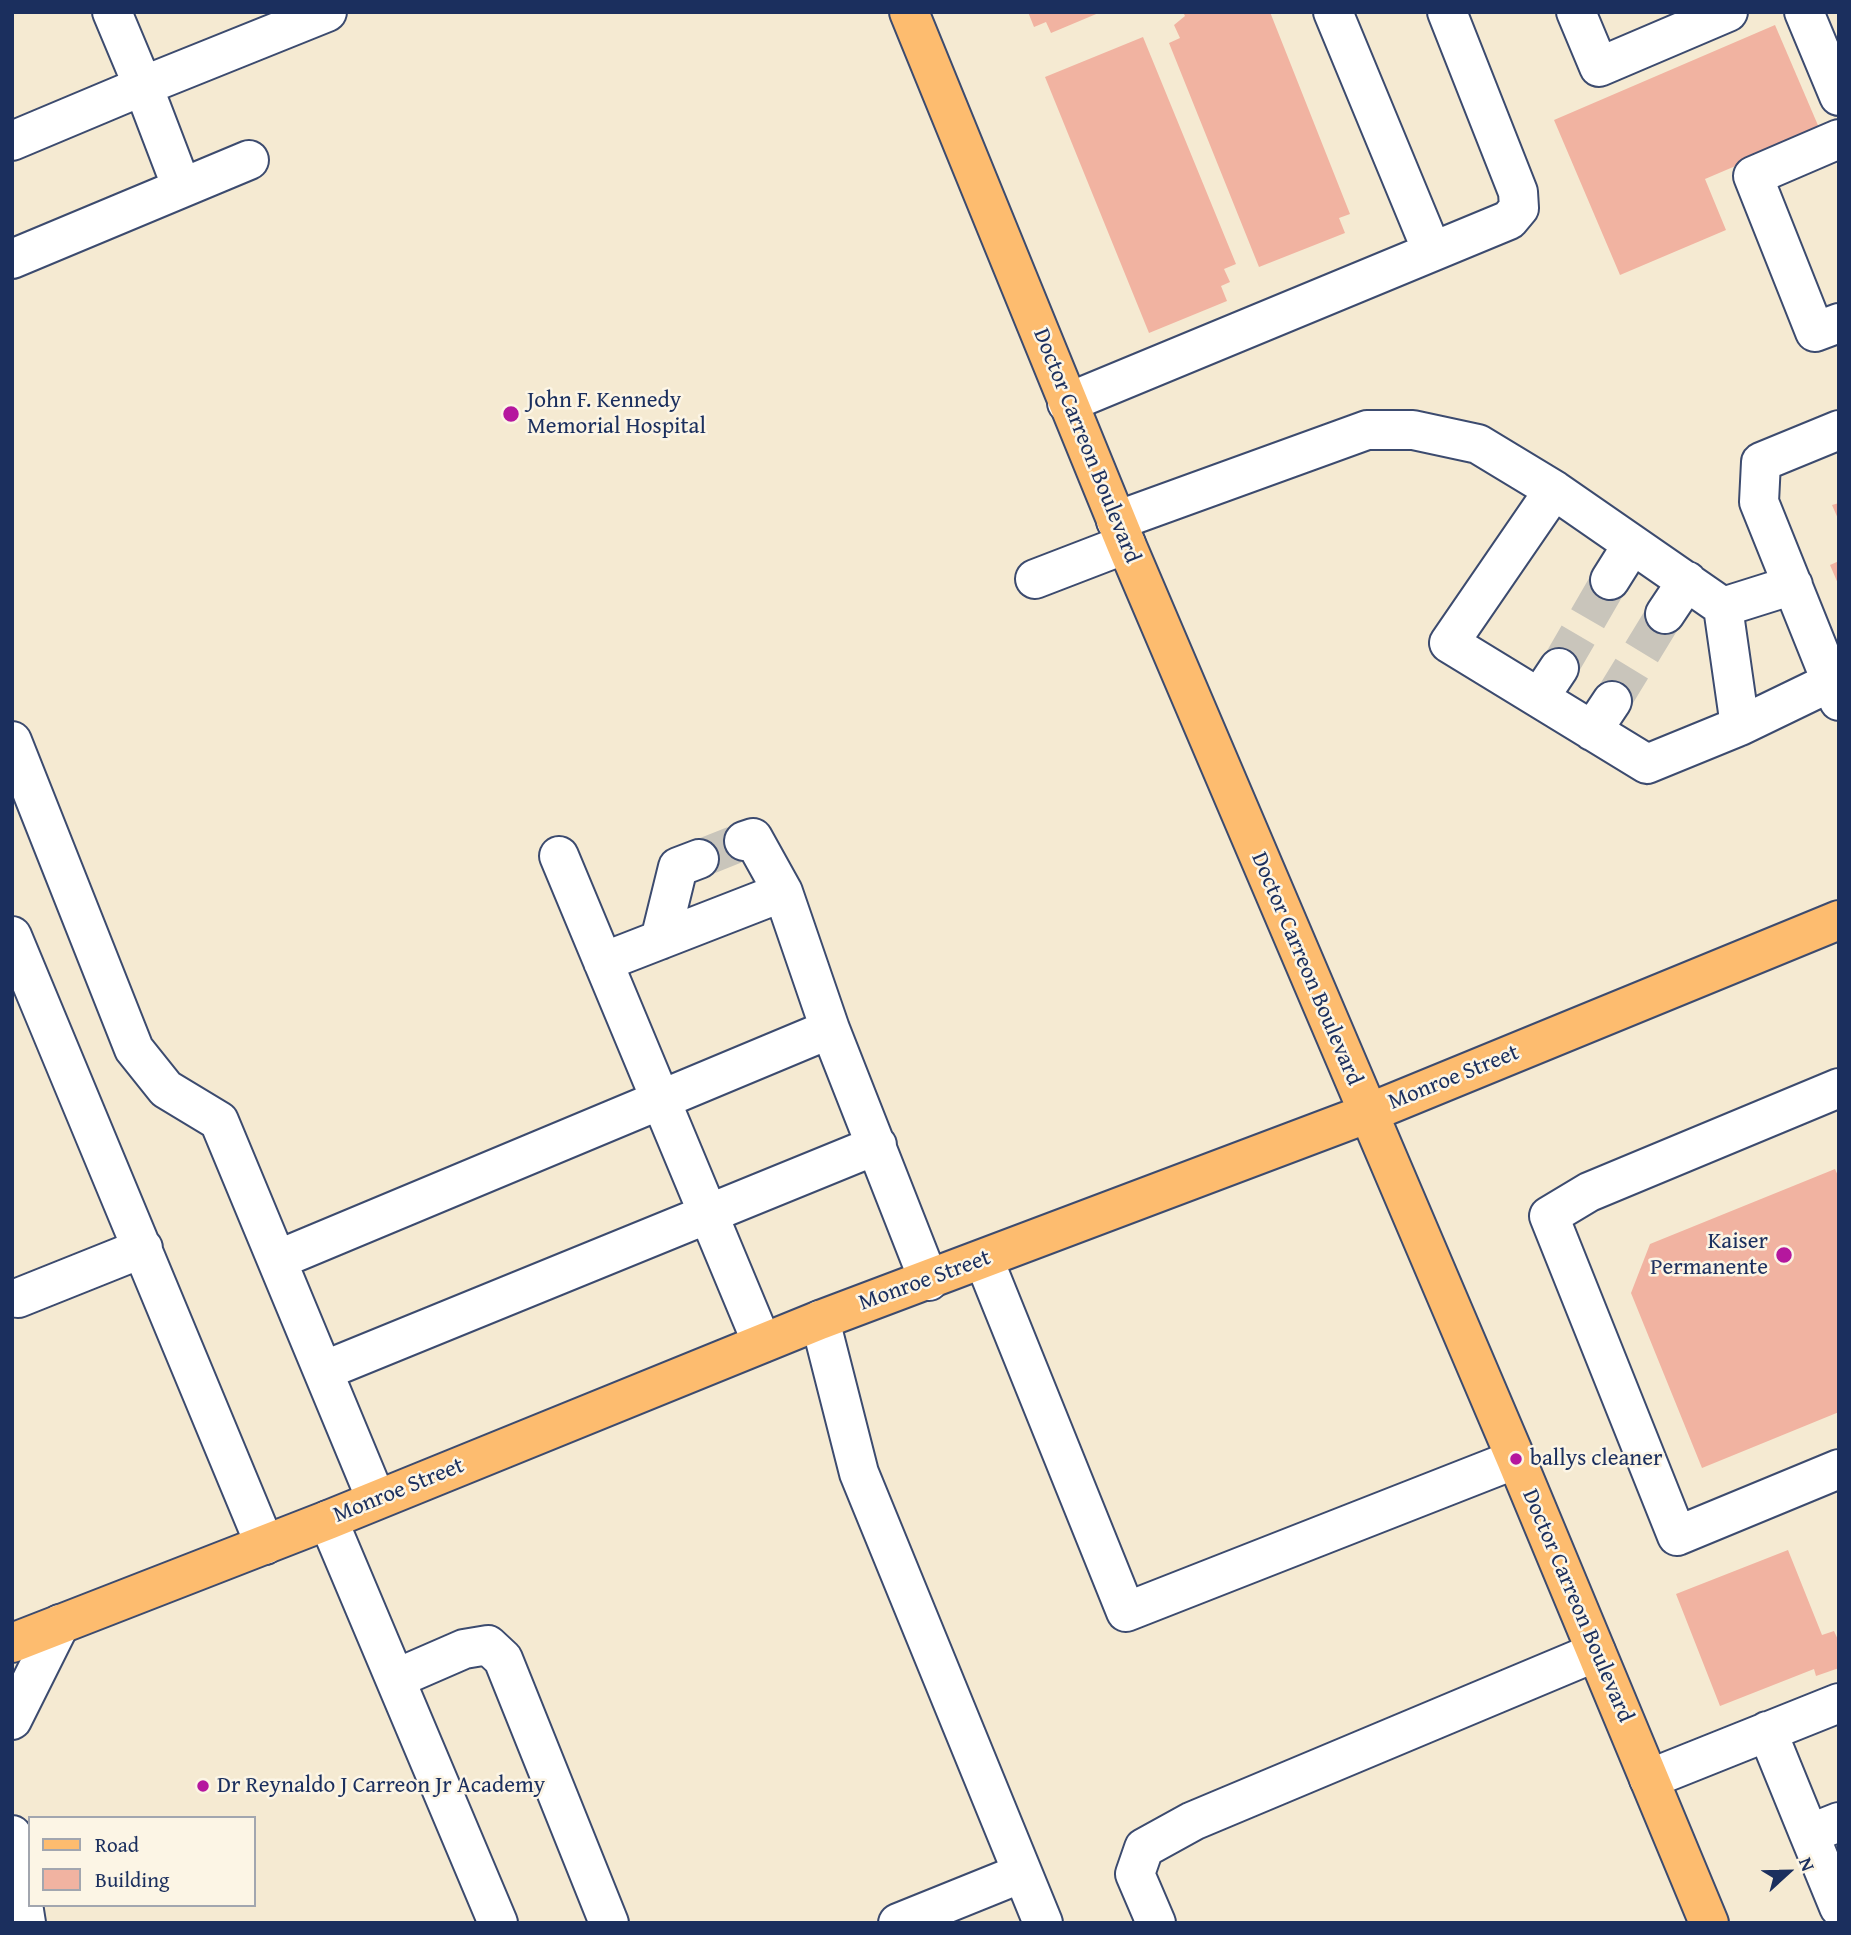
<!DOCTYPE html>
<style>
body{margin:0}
#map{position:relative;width:1851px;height:1935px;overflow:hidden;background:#f5ead2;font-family:"Gentium Book Plus",serif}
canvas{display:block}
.frame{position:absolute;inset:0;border:14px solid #1b2f5e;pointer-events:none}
.legend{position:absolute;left:28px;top:1816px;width:228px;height:91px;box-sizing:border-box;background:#fcf5e5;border:2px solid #a2a6af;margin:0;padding:9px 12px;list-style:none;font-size:21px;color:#1b2f5e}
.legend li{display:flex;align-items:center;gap:14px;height:35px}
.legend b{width:35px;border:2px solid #a2a6af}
.north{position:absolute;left:1753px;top:1837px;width:70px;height:70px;-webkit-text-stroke:5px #fcf5e5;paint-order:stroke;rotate:68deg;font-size:19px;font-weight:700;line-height:28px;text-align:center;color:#1b2f5e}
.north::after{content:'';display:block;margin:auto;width:24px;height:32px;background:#1b2f5e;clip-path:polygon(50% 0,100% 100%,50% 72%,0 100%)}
</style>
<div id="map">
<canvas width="1851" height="1935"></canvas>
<div class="frame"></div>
<ul class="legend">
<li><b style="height:9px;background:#fdbc6f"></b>Road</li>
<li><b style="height:19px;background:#f1b3a1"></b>Building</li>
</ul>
<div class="north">N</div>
</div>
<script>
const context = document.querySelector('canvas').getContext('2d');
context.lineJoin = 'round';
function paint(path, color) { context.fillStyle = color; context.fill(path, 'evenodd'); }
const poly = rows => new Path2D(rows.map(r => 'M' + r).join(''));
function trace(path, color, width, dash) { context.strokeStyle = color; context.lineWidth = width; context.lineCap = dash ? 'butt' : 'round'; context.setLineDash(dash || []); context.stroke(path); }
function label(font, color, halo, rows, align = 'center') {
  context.font = font + ' "Gentium Book Plus",serif'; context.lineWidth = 5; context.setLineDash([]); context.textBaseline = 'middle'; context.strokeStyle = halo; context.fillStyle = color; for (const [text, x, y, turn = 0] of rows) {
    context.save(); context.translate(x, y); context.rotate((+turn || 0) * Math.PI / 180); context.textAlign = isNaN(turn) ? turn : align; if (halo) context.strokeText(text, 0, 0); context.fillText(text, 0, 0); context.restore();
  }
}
const building = poly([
 [1028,12,1101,12,1051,33,1046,22,1034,27],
 [1183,12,1270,12,1350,214,1339,218,1345,233,1259,267,1169,43,1180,38,1174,25,1185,16],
 [1775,25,1820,130,1705,179,1726,230,1620,275,1554,120],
 [1143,37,1236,264,1224,269,1230,282,1221,286,1227,301,1149,333,1045,77],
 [1839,503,1839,521,1832,505],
 [1839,561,1839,586,1830,565],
 [1835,1169,1839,1178,1839,1412,1702,1468,1631,1293,1650,1244],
 [1788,1550,1822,1635,1834,1631,1839,1642,1839,1668,1816,1676,1814,1669,1720,1706,1676,1594]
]);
const minorTunnel = poly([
 [1559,668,1610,580],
 [1612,701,1665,614],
 [699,859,744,841]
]);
const minor = poly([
 [1333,12,1432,251],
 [1576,12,1599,67,1728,12],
 [1804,12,1839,96],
 [1839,139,1753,176,1815,332,1839,323],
 [12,141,143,86,112,12],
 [182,188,143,86,327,12],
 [12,259,249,160],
 [1067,403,1509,220,1519,208,1518,192,1447,12],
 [1839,430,1761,462,1759,502,1839,701],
 [1554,490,1449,643,1647,764,1740,726],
 [1116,521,1367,430,1413,430,1478,444,1554,490,1723,607,1793,585],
 [1035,579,1126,544],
 [1610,580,1632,545],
 [1723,607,1740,726,1831,682],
 [1665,614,1687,581],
 [1539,698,1559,668],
 [1592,731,1612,701],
 [12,741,134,1049,166,1089,219,1121,376,1499],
 [744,841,753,838,783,892],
 [559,856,762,1343],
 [12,936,265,1545],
 [660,940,678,867,699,859],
 [603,962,783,892,830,1029,929,1281],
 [1839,1088,1589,1192,1549,1216,1677,1536,1839,1469],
 [277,1260,830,1029],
 [984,1260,1126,1612,1516,1459],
 [18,1298,143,1248],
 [820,1320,859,1473,1043,1923],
 [323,1371,877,1145],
 [328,1520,498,1923],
 [395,1679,464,1649,488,1645,503,1659,609,1923],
 [12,1720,60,1624],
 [1767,1731,1809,1834],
 [1649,1779,1839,1703],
 [1839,1822,1809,1834,1839,1907],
 [12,1835,26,1923],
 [898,1923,1022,1873],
 [1156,1923,1135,1874,1144,1848,1193,1821,1596,1652]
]);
const major = poly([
 [909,12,1126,544,1516,1459,1709,1923],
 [12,1643,328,1520,820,1320,1366,1114,1839,920]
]);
const markers = [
 [511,414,9,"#b5179e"],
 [1784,1255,9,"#b5179e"],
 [1516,1459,7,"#b5179e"],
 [203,1786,7,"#b5179e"]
];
const poiNames = [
 ["John F. Kennedy",527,401],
 ["Memorial Hospital",527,427],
 ["Kaiser",1768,1242,"right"],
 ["Permanente",1768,1268,"right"],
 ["ballys cleaner",1530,1459],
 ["Dr Reynaldo J Carreon Jr Academy",217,1786]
];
const streetNames = [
 ["Doctor Carreon Boulevard",1086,446,68],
 ["Doctor Carreon Boulevard",1306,969,67],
 ["Monroe Street",1454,1078,-22],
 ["Monroe Street",925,1281,-20],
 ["Monroe Street",399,1491,-22],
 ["Doctor Carreon Boulevard",1577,1606,67]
];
paint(building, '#f1b3a1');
trace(minorTunnel, '#c9c5bb', 38, [38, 19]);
trace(minor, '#3c4b6f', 42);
trace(major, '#3c4b6f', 42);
trace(minor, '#fff', 38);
trace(major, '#fdbc6f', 38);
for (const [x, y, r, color] of markers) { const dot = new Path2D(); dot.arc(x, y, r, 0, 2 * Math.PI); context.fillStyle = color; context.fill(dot); trace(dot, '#fcf5e5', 2.5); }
label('23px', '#1b2f5e', '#fcf5e5', poiNames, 'left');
label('23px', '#1b2f5e', '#fcf5e5', streetNames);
</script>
